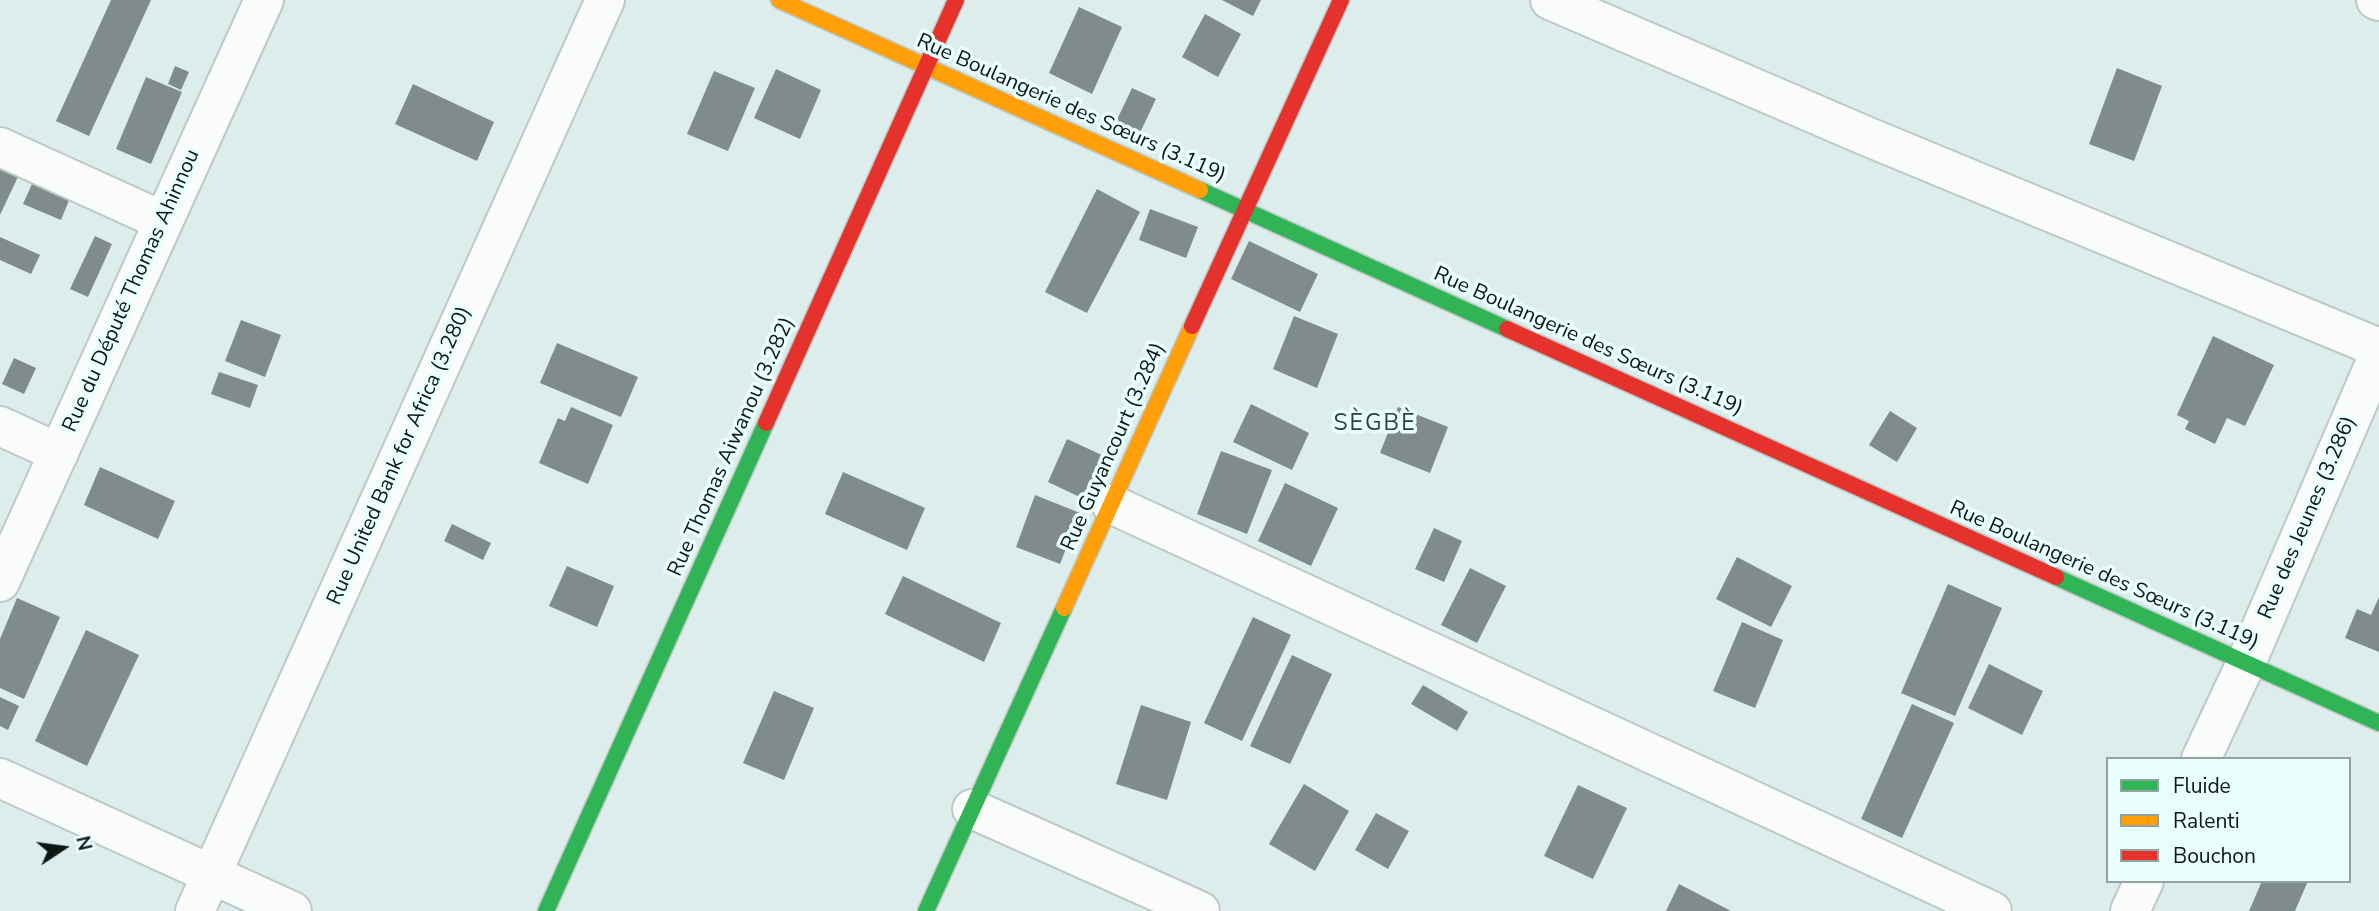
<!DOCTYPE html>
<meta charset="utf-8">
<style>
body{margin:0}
#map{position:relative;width:2379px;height:911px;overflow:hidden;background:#ddedeb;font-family:"Nunito Sans",sans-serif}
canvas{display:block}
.legend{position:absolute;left:2106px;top:757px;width:245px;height:126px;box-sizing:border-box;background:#e9fffd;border:2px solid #91a2a1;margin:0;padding:9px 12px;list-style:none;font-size:21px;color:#0d1716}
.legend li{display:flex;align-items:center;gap:14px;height:35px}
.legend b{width:35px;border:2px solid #91a2a1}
.north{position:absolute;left:28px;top:813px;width:70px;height:70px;-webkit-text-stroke:5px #e9fffd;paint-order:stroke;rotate:77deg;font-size:19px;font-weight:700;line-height:28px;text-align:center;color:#0d1716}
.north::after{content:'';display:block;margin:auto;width:24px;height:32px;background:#0d1716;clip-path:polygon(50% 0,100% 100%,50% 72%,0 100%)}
</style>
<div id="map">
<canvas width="2379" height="911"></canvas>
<ul class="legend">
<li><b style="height:9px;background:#30b455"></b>Fluide</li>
<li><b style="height:9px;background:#ff9f0a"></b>Ralenti</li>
<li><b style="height:9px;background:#e5322d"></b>Bouchon</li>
</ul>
<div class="north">N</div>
</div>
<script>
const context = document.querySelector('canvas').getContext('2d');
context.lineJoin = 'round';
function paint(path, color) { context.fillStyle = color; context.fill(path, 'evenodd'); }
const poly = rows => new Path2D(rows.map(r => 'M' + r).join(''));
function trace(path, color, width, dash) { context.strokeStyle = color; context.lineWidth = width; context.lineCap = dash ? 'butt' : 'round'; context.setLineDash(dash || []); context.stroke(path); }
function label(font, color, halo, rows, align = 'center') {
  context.font = font + ' "Nunito Sans",sans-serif'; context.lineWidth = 7; context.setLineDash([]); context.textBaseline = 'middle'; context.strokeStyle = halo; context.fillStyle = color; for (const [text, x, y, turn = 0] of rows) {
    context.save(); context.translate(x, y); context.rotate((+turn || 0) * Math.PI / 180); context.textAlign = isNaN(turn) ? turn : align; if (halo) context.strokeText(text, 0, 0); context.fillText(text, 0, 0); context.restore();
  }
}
const building = poly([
 [111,0,151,0,89,136,56,121],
 [1222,0,1261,0,1253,16],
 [1079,7,1122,27,1092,94,1049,73],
 [1205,14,1241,34,1218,77,1182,57],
 [175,66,189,72,181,90,168,84],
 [2117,68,2162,86,2134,161,2089,144],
 [776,69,821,90,800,139,754,118],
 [714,71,755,88,728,151,687,134],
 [146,77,182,92,151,164,116,149],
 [413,84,494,122,477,161,395,124],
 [1132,88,1156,99,1138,137,1114,126],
 [0,153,24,164,0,215],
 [35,177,72,193,61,220,23,204],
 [1097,189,1140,212,1087,313,1045,292],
 [1150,209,1198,227,1186,258,1139,240],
 [95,236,112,244,88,297,70,289],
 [0,237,40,255,31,274,0,260],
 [1249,241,1318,274,1300,312,1231,279],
 [1294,316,1338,334,1317,388,1273,369],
 [241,320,281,335,265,377,225,361],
 [2213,336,2274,365,2245,426,2227,418,2215,444,2185,429,2189,421,2177,415],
 [557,343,638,377,621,417,540,383],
 [14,358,36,368,24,394,2,384],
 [219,372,258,385,250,408,211,394],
 [1251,404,1309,433,1292,470,1233,442],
 [571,407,613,425,588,484,539,463,558,418,565,421],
 [1398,407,1448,427,1430,473,1380,453],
 [1890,411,1917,428,1897,462,1869,445],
 [1067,439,1104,456,1084,499,1048,482],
 [1221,451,1272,470,1247,534,1197,514],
 [100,467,175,501,158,539,84,505],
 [843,472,925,508,907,550,825,514],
 [1285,483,1338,508,1311,566,1258,541],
 [1035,495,1080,513,1060,564,1016,547],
 [452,524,491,543,483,560,444,541],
 [1434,528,1462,541,1444,582,1415,569],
 [1737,557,1792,586,1771,627,1716,599],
 [567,566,614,586,597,627,549,606],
 [1470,568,1506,586,1477,643,1441,625],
 [903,576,1001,623,984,662,885,614],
 [1948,584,2002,608,1955,716,1901,693],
 [2379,597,2379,652,2345,638,2357,609,2371,615],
 [17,598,60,617,24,699,0,688,0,639],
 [1253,617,1291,635,1242,741,1204,723],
 [1742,622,1783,640,1755,708,1713,691],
 [86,630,139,655,87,766,35,741],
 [1292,655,1332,674,1290,764,1250,746],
 [1989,664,2043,691,2022,735,1968,708],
 [1423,685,1468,712,1457,731,1411,704],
 [774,691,814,708,784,780,743,763],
 [0,697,19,706,8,730,0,726],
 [1912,704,1954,723,1902,838,1861,819],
 [1141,705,1191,722,1167,800,1116,784],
 [1304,784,1349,811,1315,871,1269,844],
 [1578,785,1627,808,1593,879,1544,856],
 [1376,813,1409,831,1388,869,1355,850],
 [2262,881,2308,881,2295,911,2249,911],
 [1679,884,1731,911,1666,911]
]);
const street = poly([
 [1550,0,1866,136,2379,348],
 [2376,0,2379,1],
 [0,147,163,221],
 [0,426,59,453],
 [1111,504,1992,911],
 [0,582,264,0],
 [2201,759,2246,663,2379,354],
 [0,778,292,911],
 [972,809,1200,911],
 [195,911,605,0],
 [2130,911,2144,881]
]);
const fast = poly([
 [1200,190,1507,329],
 [2056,577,2379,723],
 [546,911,766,423],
 [926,911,1064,608]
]);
const slow = poly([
 [779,0,1200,190],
 [1064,608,1192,326]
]);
const jam = poly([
 [1192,326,1341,0],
 [1507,329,2056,577],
 [766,423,956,0]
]);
const streetNames = [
 ["Rue Boulangerie des Sœurs (3.119)",1071,109,24],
 ["Rue du Député Thomas Ahinnou",132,291,-66],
 ["Rue Boulangerie des Sœurs (3.119)",1588,342,24],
 ["Rue Thomas Aiwanou (3.282)",732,447,-66],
 ["Rue Guyancourt (3.284)",1114,447,-66],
 ["Rue United Bank for Africa (3.280)",400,456,-66],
 ["Rue des Jeunes (3.286)",2308,518,-67],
 ["Rue Boulangerie des Sœurs (3.119)",2104,576,24]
];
const neighbourhoodNames = [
 ["SÈGBÈ",1375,424]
];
paint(building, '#808b8b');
trace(street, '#bcc9c7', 42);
trace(fast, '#bcc9c7', 19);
trace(slow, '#bcc9c7', 19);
trace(jam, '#bcc9c7', 19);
trace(street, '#fafcfc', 38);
trace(fast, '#30b455', 16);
trace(slow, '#ff9f0a', 16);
trace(jam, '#e5322d', 16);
label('21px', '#0d1716', '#e9fffd', streetNames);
context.letterSpacing = '2px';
label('23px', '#2a4140', '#e9fffd', neighbourhoodNames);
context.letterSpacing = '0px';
</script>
